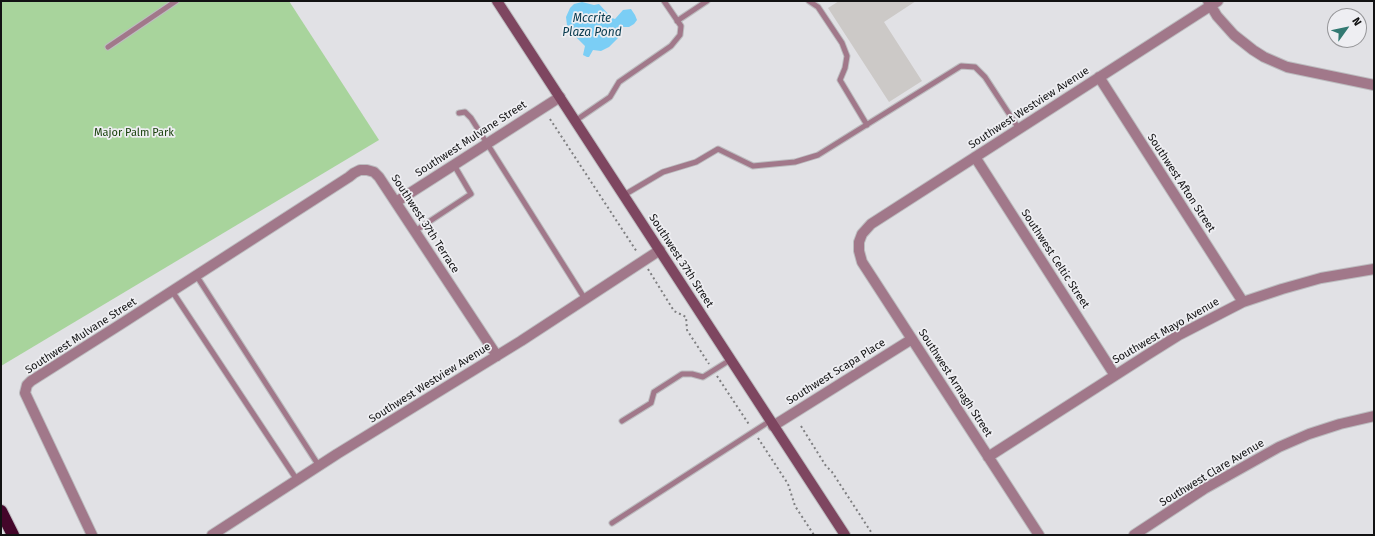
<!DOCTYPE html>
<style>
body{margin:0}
#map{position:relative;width:1375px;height:536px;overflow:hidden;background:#e1e1e5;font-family:"Fira Sans",sans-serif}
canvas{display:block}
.frame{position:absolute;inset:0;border:2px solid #121213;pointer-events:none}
.north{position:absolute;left:1327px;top:8px;width:40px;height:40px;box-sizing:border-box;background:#eeeef2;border:1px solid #969699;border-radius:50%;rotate:57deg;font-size:11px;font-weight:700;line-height:16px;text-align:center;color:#121213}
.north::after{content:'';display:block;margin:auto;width:14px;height:18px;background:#327972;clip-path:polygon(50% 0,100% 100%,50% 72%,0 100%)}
</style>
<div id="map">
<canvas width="1375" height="536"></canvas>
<div class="frame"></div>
<div class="north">N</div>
</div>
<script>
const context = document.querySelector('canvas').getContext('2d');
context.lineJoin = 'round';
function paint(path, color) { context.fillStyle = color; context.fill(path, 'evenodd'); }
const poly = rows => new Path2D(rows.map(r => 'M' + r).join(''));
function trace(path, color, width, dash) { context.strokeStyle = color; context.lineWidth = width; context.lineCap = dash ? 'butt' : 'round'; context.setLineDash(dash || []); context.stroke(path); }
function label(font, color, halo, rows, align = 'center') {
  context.font = font + ' "Fira Sans",sans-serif'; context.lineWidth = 3.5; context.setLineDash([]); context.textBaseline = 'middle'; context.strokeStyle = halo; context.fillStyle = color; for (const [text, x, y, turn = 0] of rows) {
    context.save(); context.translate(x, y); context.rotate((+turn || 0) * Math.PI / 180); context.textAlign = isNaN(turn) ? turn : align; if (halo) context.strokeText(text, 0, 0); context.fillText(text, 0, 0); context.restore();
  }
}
const green = poly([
 [1,1,289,1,379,140,1,366]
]);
const water = poly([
 [582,2,594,5,599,4,612,18,615,19,623,10,631,9,635,15,637,20,634,24,629,27,622,27,620,30,620,35,618,38,609,47,601,51,593,50,589,57,587,57,583,55,585,46,570,31,567,25,566,17,570,8,574,4]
]);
const building = poly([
 [839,1,916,1,884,22,922,81,889,102,828,8]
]);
const path = poly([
 [550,119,637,252],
 [648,269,674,311,686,317,687,330,709,364],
 [717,376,750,426],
 [801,426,826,466,832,472,873,535],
 [758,438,788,484,795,506,814,535]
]);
const service = poly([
 [809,1,818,7,842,43,847,56,845,68,840,80,867,125],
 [677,21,707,1],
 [108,47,176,1],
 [459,113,465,112,471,118,585,299],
 [575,121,610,97,619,82,671,46,680,35,681,26,664,1],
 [624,195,663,172,696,162,718,149,753,166,795,162,818,155,961,66,975,67,985,77,1019,129],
 [415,231,471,194,454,165],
 [196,275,319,466],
 [172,291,297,480],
 [622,421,651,403,654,392,682,374,692,374,703,377,730,360],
 [612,523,770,421]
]);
const minor = poly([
 [1208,1,1217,16,1234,35,1253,50,1264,57,1287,67,1374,85],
 [1099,77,1243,302],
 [975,157,1114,374],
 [396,202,560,97],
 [773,426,912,339],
 [988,457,1147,355,1179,335,1243,302,1282,289,1321,278,1374,269],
 [92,535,25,393,27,385,31,381,121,324,349,177,354,173,360,170,367,170,374,172,379,177,497,356],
 [212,535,337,454,521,341,660,250],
 [1039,535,862,262,859,251,859,242,862,234,871,224,1218,1],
 [1134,535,1204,489,1279,447,1309,434,1340,424,1374,416]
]);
const secondary = poly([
 [497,1,845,535]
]);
const motorway = poly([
 [1,511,13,535]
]);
const streetNames = [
 ["Southwest Westview Avenue",1029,108,-33],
 ["Southwest Mulvane Street",471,139,-33],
 ["Southwest Afton Street",1181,183,57],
 ["Southwest 37th Terrace",425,224,57],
 ["Southwest Celtic Street",1055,259,57],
 ["Southwest 37th Street",681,261,57],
 ["Southwest Mayo Avenue",1166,331,-30],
 ["Southwest Mulvane Street",81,336,-33],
 ["Southwest Scapa Place",836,372,-32],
 ["Southwest Westview Avenue",430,383,-32],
 ["Southwest Armagh Street",955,383,57],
 ["Southwest Clare Avenue",1212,473,-31]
];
const parkNames = [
 ["Major Palm Park",134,133]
];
const waterNames = [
 ["Mccrite",592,19],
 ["Plaza Pond",592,33]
];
paint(green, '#a8d49c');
paint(water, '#7bcef5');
paint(building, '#ccc9c7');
trace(service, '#bcbcbf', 7);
trace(minor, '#bcbcbf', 12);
trace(secondary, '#bcbcbf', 12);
trace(motorway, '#bcbcbf', 14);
trace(path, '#7f7f81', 2, [2, 3]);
trace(service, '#a1788a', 5);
trace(minor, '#a1788a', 10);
trace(secondary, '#7e4660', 10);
trace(motorway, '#44062a', 12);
label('11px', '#121213', '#eeeef2', streetNames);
label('11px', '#19410c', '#eeeef2', parkNames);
label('italic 12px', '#073a4e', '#eeeef2', waterNames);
</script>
